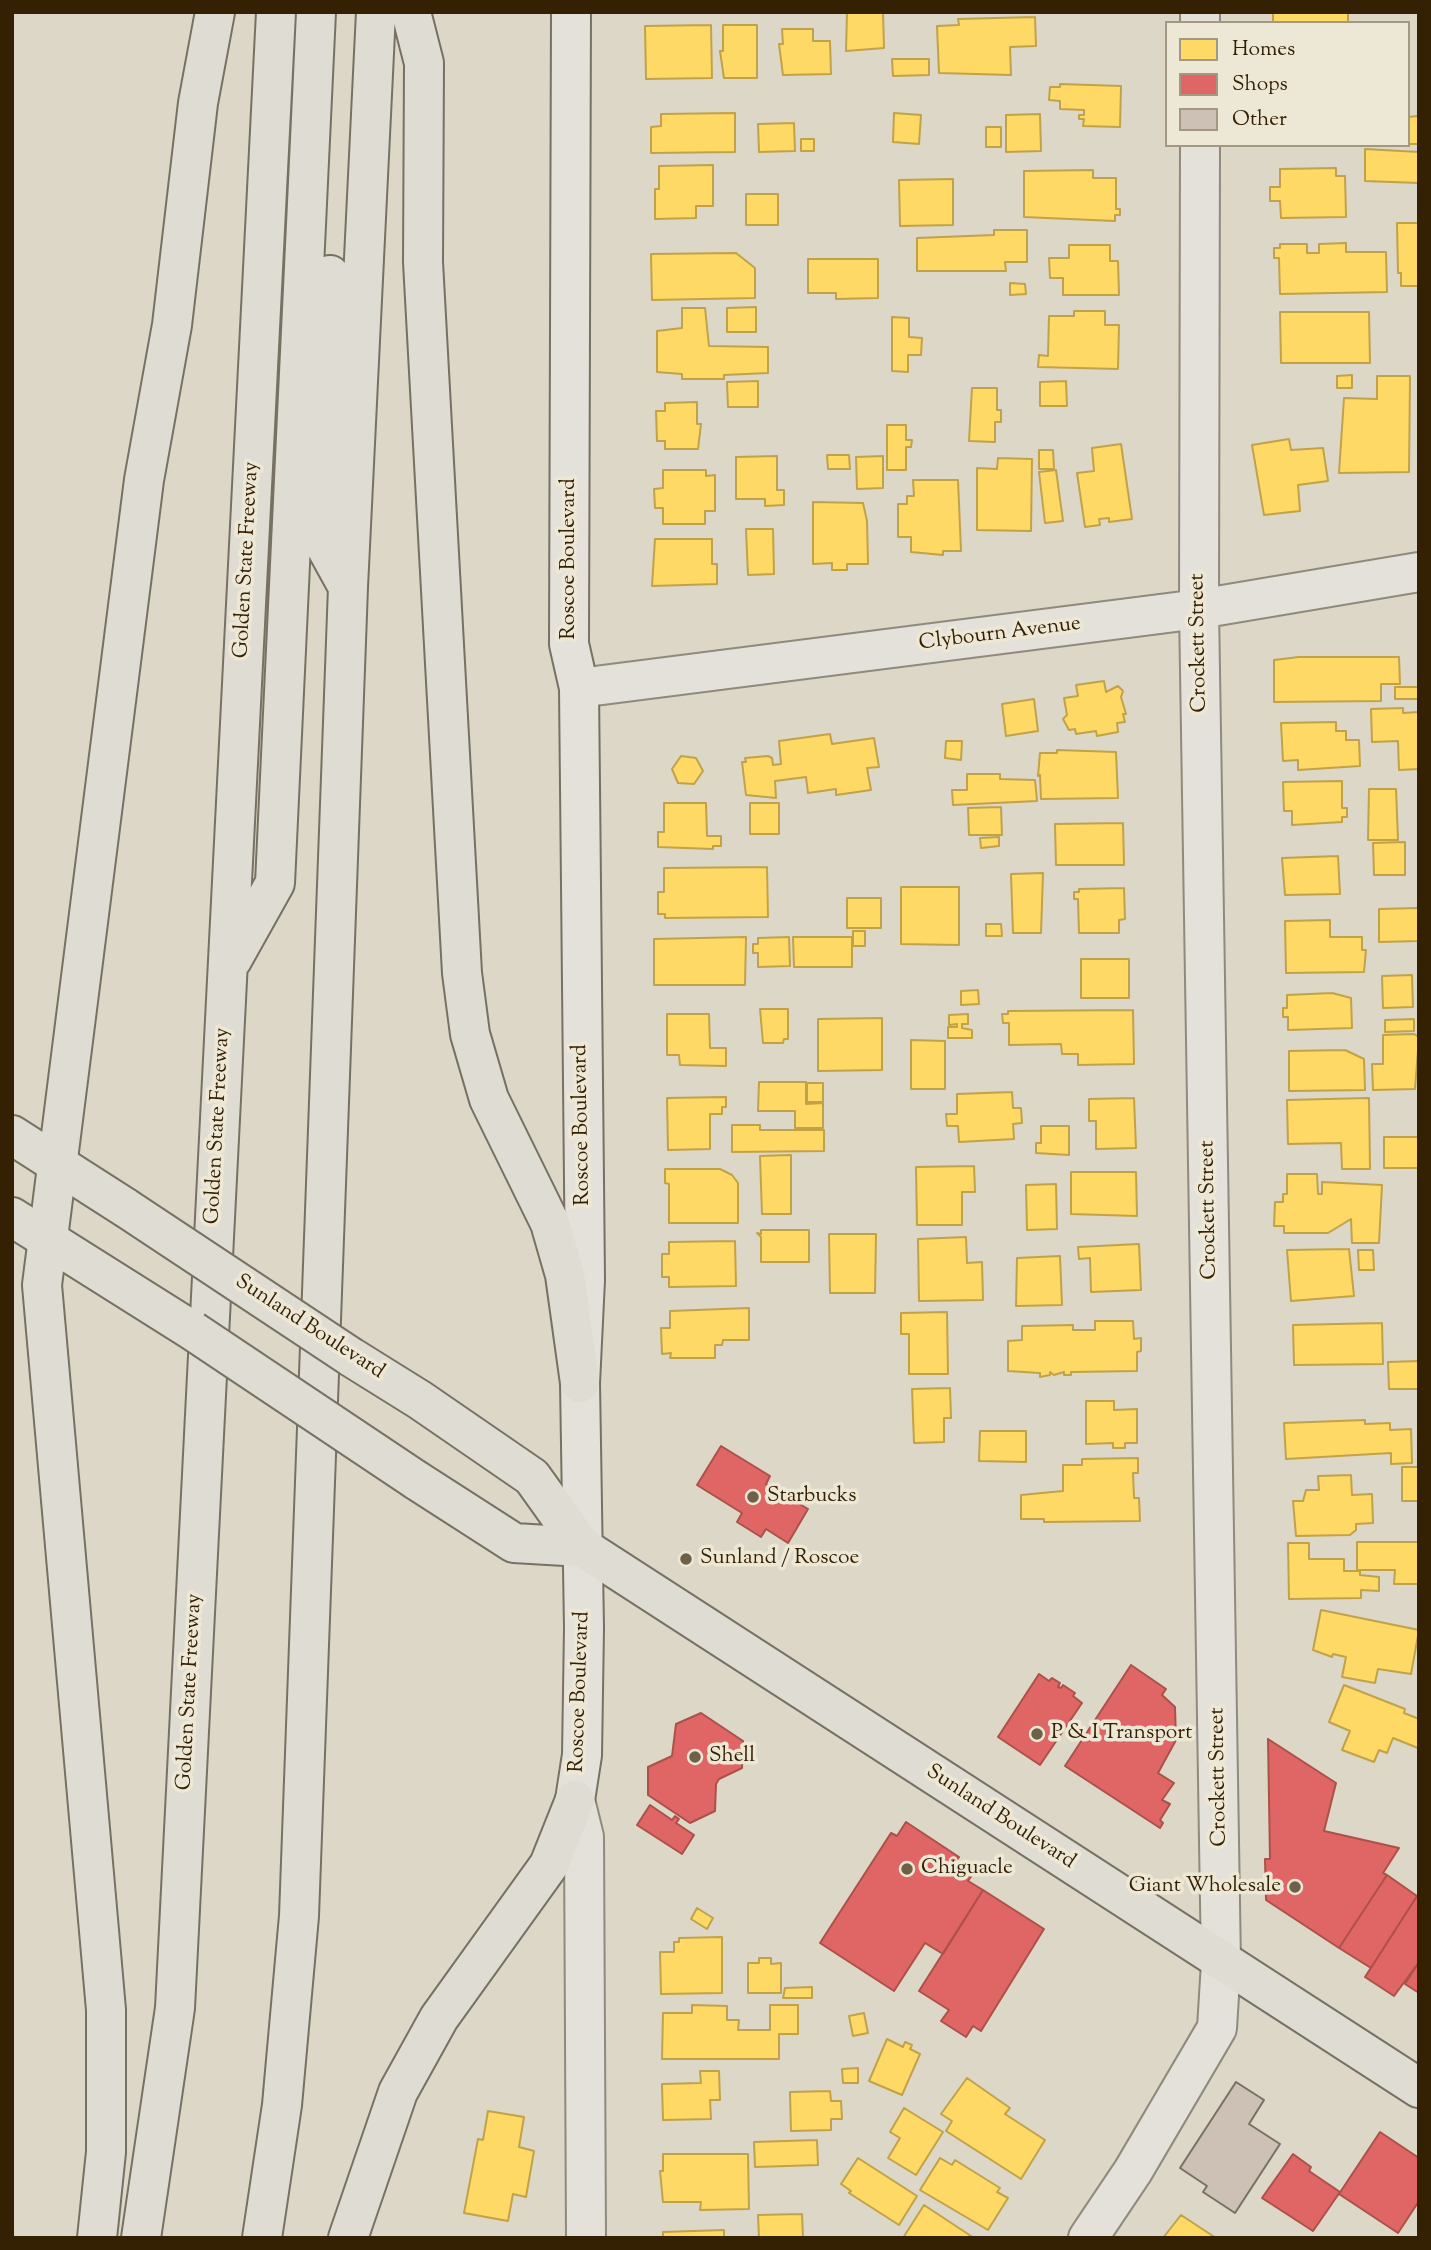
<!DOCTYPE html>
<style>
body{margin:0}
#map{position:relative;width:1431px;height:2250px;overflow:hidden;background:#dcd7c7;font-family:"Sorts Mill Goudy",serif}
canvas{display:block}
.frame{position:absolute;inset:0;border:14px solid #342003;pointer-events:none}
.legend{position:absolute;left:1165px;top:21px;width:245px;height:126px;box-sizing:border-box;background:#ede8d5;border:2px solid #a39881;margin:0;padding:9px 12px;list-style:none;font-size:21px;color:#342003}
.legend li{display:flex;align-items:center;gap:14px;height:35px}
.legend b{width:35px;border:2px solid #a39881}
</style>
<div id="map">
<canvas width="1431" height="2250"></canvas>
<div class="frame"></div>
<ul class="legend">
<li><b style="height:19px;background:#ffd966"></b>Homes</li>
<li><b style="height:19px;background:#e06666"></b>Shops</li>
<li><b style="height:19px;background:#cdc0b5"></b>Other</li>
</ul>
</div>
<script>
const context = document.querySelector('canvas').getContext('2d');
context.lineJoin = 'round';
function paint(path, color) { context.fillStyle = color; context.fill(path, 'evenodd'); }
const poly = rows => new Path2D(rows.map(r => 'M' + r).join(''));
function trace(path, color, width, dash) { context.strokeStyle = color; context.lineWidth = width; context.lineCap = dash ? 'butt' : 'round'; context.setLineDash(dash || []); context.stroke(path); }
function label(font, color, halo, rows, align = 'center') {
  context.font = font + ' "Sorts Mill Goudy",serif'; context.lineWidth = 7; context.setLineDash([]); context.textBaseline = 'middle'; context.strokeStyle = halo; context.fillStyle = color; for (const [text, x, y, turn = 0] of rows) {
    context.save(); context.translate(x, y); context.rotate((+turn || 0) * Math.PI / 180); context.textAlign = isNaN(turn) ? turn : align; if (halo) context.strokeText(text, 0, 0); context.fillText(text, 0, 0); context.restore();
  }
}
const homes = poly([
 [847,12,883,12,884,48,846,51,847,12],
 [1273,12,1348,12,1348,23,1273,23,1273,12],
 [1035,17,1036,46,1010,47,1011,75,939,73,937,26,959,25,958,19,1035,17],
 [711,25,712,78,646,79,645,26,711,25],
 [723,25,757,25,757,78,724,78,720,51,723,51,723,25],
 [782,29,813,29,813,41,830,41,831,74,783,75,779,44,783,44,782,29],
 [892,59,929,59,929,75,893,76,892,59],
 [1060,84,1121,86,1120,127,1083,126,1084,119,1079,119,1079,115,1084,115,1084,110,1060,109,1060,101,1049,100,1050,87,1060,87,1060,84],
 [735,113,735,152,651,153,651,127,661,126,661,114,735,113],
 [894,113,921,115,919,144,893,142,894,113],
 [1040,114,1041,151,1006,152,1006,115,1040,114],
 [1418,116,1419,144,1408,144,1408,117,1418,116],
 [794,123,795,151,759,152,758,124,794,123],
 [986,127,1001,127,1001,147,986,147,986,127],
 [801,139,814,139,814,151,801,151,801,139],
 [1365,149,1419,152,1419,183,1365,181,1365,149],
 [713,165,713,206,696,206,696,218,655,219,655,189,659,189,659,166,713,165],
 [1336,168,1336,176,1345,176,1346,217,1281,218,1280,201,1270,201,1270,187,1280,187,1280,169,1336,168],
 [1093,170,1093,178,1116,178,1116,209,1120,209,1120,215,1115,215,1115,221,1024,217,1024,171,1093,170],
 [953,179,953,225,900,226,899,180,953,179],
 [746,194,778,194,778,225,746,225,746,194],
 [1397,223,1419,223,1419,286,1401,286,1401,273,1398,273,1397,223],
 [994,230,1027,230,1027,262,1005,262,1006,271,917,271,917,238,994,235,994,230],
 [1346,243,1346,252,1386,252,1387,292,1280,294,1279,258,1274,258,1274,248,1280,248,1280,244,1307,244,1307,253,1319,253,1319,244,1346,243],
 [1069,245,1110,245,1110,261,1118,261,1119,295,1063,295,1063,278,1050,278,1049,258,1069,258,1069,245],
 [736,253,755,268,755,298,652,300,651,254,736,253],
 [808,259,878,259,878,298,836,299,836,293,808,293,808,259],
 [1010,283,1025,284,1026,294,1010,295,1010,283],
 [756,307,756,332,727,332,727,308,756,307],
 [682,308,705,308,709,346,768,347,768,373,724,375,724,379,682,379,682,374,657,372,657,331,682,328,682,308],
 [1074,311,1105,311,1105,325,1119,325,1118,369,1038,367,1039,355,1048,356,1049,316,1074,316,1074,311],
 [1280,312,1369,312,1370,363,1281,363,1280,312],
 [892,317,909,318,909,337,922,338,921,355,908,355,908,372,892,371,892,317],
 [1352,375,1352,388,1337,388,1337,376,1352,375],
 [1377,376,1410,376,1409,472,1339,473,1344,398,1377,399,1377,376],
 [758,381,758,407,728,407,727,382,758,381],
 [1066,381,1067,406,1040,406,1040,382,1066,381],
 [972,388,997,388,997,410,1001,410,1001,422,995,422,995,442,969,441,972,388],
 [697,402,697,424,701,424,698,449,665,449,665,441,657,441,656,411,665,411,665,403,697,402],
 [887,425,906,425,906,440,912,440,911,447,906,447,906,470,887,470,887,425],
 [1289,439,1291,450,1323,448,1328,481,1298,485,1300,511,1264,515,1252,445,1289,439],
 [1121,444,1132,519,1109,522,1109,518,1099,519,1100,525,1085,527,1077,473,1094,471,1092,448,1121,444],
 [1039,450,1053,450,1054,469,1039,469,1039,450],
 [827,455,849,455,850,469,828,469,827,455],
 [777,456,777,490,784,490,784,505,765,506,765,499,736,499,736,457,777,456],
 [883,456,883,488,857,489,856,457,883,456],
 [998,458,1032,459,1031,531,977,530,977,468,997,469,998,458],
 [663,470,706,470,706,476,715,475,715,511,705,511,705,524,663,524,663,508,655,508,654,489,663,488,663,470],
 [1056,470,1063,521,1045,523,1039,472,1056,470],
 [913,480,958,480,961,551,943,551,943,555,911,552,911,537,898,537,898,504,907,504,907,496,914,496,913,480],
 [813,502,863,503,867,521,868,564,847,564,847,570,832,570,832,563,813,564,813,502],
 [746,529,773,529,774,574,748,575,746,529],
 [655,539,712,539,712,564,717,564,717,584,652,586,655,539],
 [1299,657,1399,657,1400,684,1381,684,1381,701,1274,702,1274,660,1299,657],
 [1104,681,1106,692,1118,686,1123,691,1121,697,1126,714,1123,714,1125,722,1117,723,1118,732,1097,736,1096,731,1076,734,1075,729,1069,730,1063,719,1067,715,1064,698,1078,696,1076,685,1104,681],
 [1395,687,1419,687,1419,699,1395,699,1395,687],
 [1034,699,1038,731,1006,736,1002,704,1034,699],
 [1403,708,1403,713,1419,712,1419,769,1399,770,1398,741,1372,742,1371,709,1403,708],
 [1336,722,1336,731,1346,731,1346,740,1359,740,1360,766,1298,770,1298,760,1283,761,1281,723,1336,722],
 [830,734,832,744,874,738,879,767,867,768,871,790,836,795,836,789,808,793,806,777,775,781,776,798,746,795,742,762,746,762,745,758,768,756,772,758,773,765,781,764,779,741,830,734],
 [946,741,962,741,961,760,945,758,946,741],
 [1057,750,1116,752,1118,798,1041,799,1040,775,1038,776,1040,753,1057,753,1057,750],
 [681,756,696,758,703,771,694,784,678,783,672,769,681,756],
 [967,774,1000,774,1000,779,1035,780,1037,801,953,805,952,790,967,790,967,774],
 [1342,781,1342,808,1347,808,1347,817,1342,817,1342,822,1292,825,1292,811,1284,811,1283,782,1342,781],
 [1369,789,1396,789,1398,840,1368,840,1369,789],
 [664,803,706,803,707,836,721,836,721,846,713,846,713,849,658,847,658,832,664,832,664,803],
 [750,803,779,803,779,834,750,834,750,803],
 [1001,807,1002,835,969,835,968,808,1001,807],
 [1123,823,1124,865,1056,865,1055,824,1123,823],
 [999,837,999,846,981,848,980,838,999,837],
 [1405,842,1405,875,1374,875,1373,843,1405,842],
 [1338,856,1340,894,1285,895,1282,858,1338,856],
 [767,867,768,917,665,918,665,914,658,914,658,892,664,892,664,868,767,867],
 [1043,873,1041,933,1013,933,1011,874,1043,873],
 [901,887,959,887,959,945,901,944,901,887],
 [1124,888,1125,919,1119,920,1119,933,1079,933,1078,899,1074,899,1074,892,1079,892,1079,889,1124,888],
 [847,898,881,898,881,928,847,928,847,898],
 [1419,908,1419,941,1379,942,1379,909,1419,908],
 [1330,920,1330,937,1362,937,1362,950,1366,950,1364,972,1286,973,1285,921,1330,920],
 [986,924,1001,924,1002,936,986,936,986,924],
 [853,931,865,931,865,946,853,946,853,931],
 [746,937,745,985,654,985,654,939,746,937],
 [789,937,790,966,758,967,758,953,753,953,753,944,758,944,758,938,789,937],
 [793,937,852,937,852,967,794,967,793,937],
 [1081,959,1129,959,1129,998,1081,998,1081,959],
 [1412,975,1413,1007,1383,1008,1382,976,1412,975],
 [978,990,979,1004,961,1005,961,991,978,990],
 [1332,993,1351,998,1352,1028,1288,1030,1288,1017,1283,1017,1283,1008,1287,1008,1287,995,1332,993],
 [760,1009,788,1009,788,1039,784,1039,783,1043,763,1043,760,1009],
 [1133,1010,1134,1064,1078,1065,1078,1054,1062,1054,1061,1044,1009,1045,1009,1023,1003,1023,1002,1014,1008,1014,1008,1011,1133,1010],
 [667,1014,709,1014,710,1048,726,1048,726,1066,680,1065,679,1055,667,1055,667,1014],
 [968,1014,968,1024,962,1024,962,1028,972,1030,972,1038,948,1038,948,1027,957,1027,957,1024,949,1025,949,1015,968,1014],
 [882,1018,882,1070,818,1071,818,1019,882,1018],
 [1414,1019,1414,1031,1385,1032,1385,1020,1414,1019],
 [1414,1034,1419,1037,1415,1089,1373,1090,1372,1064,1383,1064,1383,1035,1414,1034],
 [911,1040,945,1041,945,1089,911,1089,911,1040],
 [1345,1050,1364,1059,1365,1090,1289,1091,1289,1051,1345,1050],
 [759,1082,806,1082,806,1104,823,1103,823,1128,795,1128,795,1111,758,1111,759,1082],
 [807,1083,823,1083,823,1102,807,1102,807,1083],
 [1012,1092,1013,1108,1021,1108,1022,1123,1013,1124,1014,1139,959,1142,958,1126,947,1126,946,1114,957,1114,957,1094,1012,1092],
 [726,1097,726,1107,722,1107,722,1114,710,1114,710,1149,668,1150,667,1098,726,1097],
 [1134,1098,1136,1148,1096,1149,1096,1121,1089,1121,1089,1099,1134,1098],
 [1369,1098,1370,1169,1342,1169,1341,1143,1288,1144,1287,1100,1369,1098],
 [732,1125,760,1125,760,1130,824,1130,824,1151,732,1152,732,1125],
 [1041,1126,1069,1126,1069,1155,1036,1153,1036,1143,1041,1143,1041,1126],
 [1384,1137,1419,1137,1419,1168,1384,1168,1384,1137],
 [791,1155,791,1214,762,1214,760,1156,791,1155],
 [974,1166,975,1192,962,1192,962,1225,917,1225,916,1167,974,1166],
 [665,1169,720,1169,732,1175,738,1183,738,1223,669,1223,669,1184,665,1183,665,1169],
 [1071,1172,1136,1172,1137,1216,1071,1214,1071,1172],
 [1287,1174,1317,1174,1318,1194,1322,1194,1322,1182,1382,1185,1379,1243,1352,1243,1351,1219,1328,1233,1284,1233,1284,1226,1274,1226,1275,1202,1283,1202,1283,1194,1287,1194,1287,1174],
 [1056,1184,1057,1229,1027,1230,1026,1185,1056,1184],
 [761,1230,809,1230,809,1262,761,1262,761,1237,757,1233,761,1234,761,1230],
 [829,1234,876,1234,875,1293,830,1293,829,1234],
 [966,1237,967,1263,982,1262,983,1300,919,1301,918,1239,966,1237],
 [735,1241,736,1286,669,1287,669,1277,662,1277,662,1254,669,1254,669,1242,735,1241],
 [1139,1244,1141,1290,1091,1292,1090,1258,1079,1259,1078,1247,1139,1244],
 [1349,1249,1354,1296,1291,1301,1287,1250,1349,1249],
 [1358,1250,1373,1250,1374,1270,1359,1270,1358,1250],
 [1060,1256,1062,1305,1016,1306,1017,1258,1060,1256],
 [749,1308,749,1340,723,1340,722,1345,715,1345,715,1358,670,1358,671,1353,662,1354,661,1328,670,1328,670,1311,749,1308],
 [947,1312,948,1374,909,1374,909,1334,901,1334,901,1313,947,1312],
 [1095,1321,1133,1321,1134,1339,1141,1338,1141,1351,1137,1352,1137,1371,1071,1372,1071,1375,1064,1375,1064,1372,1054,1375,1050,1372,1050,1375,1040,1377,1040,1373,1008,1371,1008,1341,1022,1340,1022,1326,1073,1325,1073,1330,1095,1330,1095,1321],
 [1382,1323,1383,1364,1294,1365,1293,1325,1382,1323],
 [1419,1361,1419,1389,1389,1389,1388,1362,1419,1361],
 [950,1388,951,1418,944,1418,944,1442,914,1443,912,1389,950,1388],
 [1086,1401,1114,1401,1114,1410,1137,1409,1137,1443,1125,1443,1125,1448,1113,1448,1113,1443,1086,1444,1086,1401],
 [1365,1420,1365,1424,1390,1423,1390,1430,1411,1429,1412,1463,1391,1464,1391,1453,1286,1459,1284,1423,1365,1420],
 [980,1431,1026,1431,1026,1462,979,1461,980,1431],
 [1138,1458,1138,1473,1133,1473,1134,1498,1139,1498,1140,1521,1044,1522,1044,1519,1021,1519,1021,1495,1063,1491,1063,1465,1082,1465,1082,1459,1138,1458],
 [1402,1467,1419,1467,1419,1501,1402,1501,1402,1467],
 [1351,1475,1352,1495,1372,1494,1373,1523,1356,1524,1356,1530,1350,1535,1296,1536,1293,1501,1303,1501,1306,1490,1319,1490,1318,1476,1351,1475],
 [1357,1542,1419,1542,1419,1584,1394,1584,1395,1570,1357,1570,1357,1542],
 [1288,1543,1309,1543,1309,1559,1344,1559,1344,1571,1360,1571,1360,1575,1379,1577,1379,1591,1361,1590,1361,1598,1289,1599,1288,1543],
 [1321,1610,1419,1630,1411,1674,1378,1669,1375,1683,1342,1677,1346,1657,1333,1654,1332,1657,1313,1650,1321,1610],
 [1344,1685,1405,1709,1404,1713,1419,1719,1418,1748,1393,1738,1387,1753,1379,1750,1374,1762,1342,1750,1350,1731,1329,1722,1344,1685],
 [697,1908,713,1918,707,1929,691,1919,697,1908],
 [722,1937,722,1993,661,1994,660,1952,674,1952,674,1942,679,1942,679,1938,722,1937],
 [759,1958,771,1958,771,1964,781,1963,781,1993,748,1993,748,1963,759,1963,759,1958],
 [812,1987,812,1998,783,1998,785,1988,812,1987],
 [692,2005,727,2006,727,2020,739,2020,738,2030,770,2030,770,2005,798,2005,798,2034,779,2034,779,2059,662,2059,663,2013,692,2013,692,2005],
 [864,2013,868,2033,853,2036,849,2016,864,2013],
 [887,2039,903,2047,905,2042,912,2045,910,2049,920,2054,902,2095,869,2081,887,2039],
 [858,2068,858,2083,843,2083,842,2069,858,2068],
 [700,2071,719,2071,720,2100,710,2100,711,2119,663,2120,662,2084,701,2083,700,2071],
 [967,2078,1010,2108,1005,2114,1045,2140,1021,2179,946,2131,952,2121,941,2114,967,2078],
 [830,2091,831,2101,841,2101,842,2119,831,2119,831,2130,791,2131,790,2092,830,2091],
 [904,2108,943,2132,916,2175,888,2158,900,2138,890,2132,904,2108],
 [488,2111,524,2117,519,2147,534,2151,526,2197,513,2194,508,2221,464,2213,478,2139,483,2140,488,2111],
 [817,2140,818,2165,755,2167,754,2142,817,2140],
 [663,2154,748,2154,749,2209,700,2210,701,2202,663,2202,660,2171,663,2171,663,2154],
 [858,2158,917,2196,899,2225,849,2193,851,2191,841,2184,858,2158],
 [940,2158,952,2165,955,2160,1000,2188,997,2192,1008,2198,988,2230,920,2190,940,2158],
 [924,2205,974,2238,903,2238,924,2205],
 [802,2214,803,2238,759,2238,758,2215,802,2214],
 [1181,2215,1216,2238,1163,2238,1181,2215],
 [724,2230,724,2238,663,2238,663,2232,724,2230]
]);
const shops = poly([
 [721,1446,770,1476,766,1484,808,1509,788,1543,766,1529,761,1537,737,1522,742,1513,697,1485,721,1446],
 [1131,1665,1166,1689,1162,1695,1175,1707,1176,1740,1158,1773,1174,1783,1162,1800,1170,1804,1160,1820,1163,1823,1160,1828,1065,1766,1131,1665],
 [1039,1674,1049,1681,1052,1678,1060,1683,1058,1687,1061,1688,1063,1685,1075,1693,1073,1696,1082,1703,1040,1765,998,1737,1039,1674],
 [701,1713,743,1741,742,1768,719,1779,716,1784,715,1811,690,1823,648,1795,648,1767,672,1756,676,1724,701,1713],
 [1268,1739,1336,1783,1324,1831,1399,1848,1383,1873,1387,1875,1339,1948,1266,1900,1265,1859,1270,1859,1268,1739],
 [650,1805,672,1820,675,1816,679,1819,676,1823,694,1835,682,1854,637,1825,650,1805],
 [906,1822,959,1857,954,1863,972,1875,968,1881,983,1890,943,1954,925,1943,894,1991,820,1943,891,1833,897,1836,906,1822],
 [1387,1875,1417,1896,1371,1968,1339,1948,1387,1875],
 [983,1890,1044,1929,981,2031,973,2026,966,2037,941,2021,949,2010,919,1991,983,1890],
 [1419,1893,1419,1962,1394,1996,1365,1977,1419,1893],
 [1419,1962,1419,1993,1405,1984,1419,1962],
 [1380,2132,1419,2158,1419,2201,1398,2233,1339,2194,1380,2132],
 [1293,2154,1311,2167,1309,2171,1340,2192,1313,2231,1262,2198,1293,2154]
]);
const building = poly([
 [1236,2082,1264,2100,1249,2124,1280,2144,1235,2213,1203,2192,1207,2186,1180,2168,1236,2082]
]);
const minor = poly([
 [1200,23,1200,12],
 [579,688,1199,609,1419,572],
 [575,1800,584,1837,586,2238],
 [1088,2238,1133,2171,1217,2028,1221,1963,1199,609,1200,145]
]);
const secondary = poly([
 [571,12,569,644,579,688,585,1280,580,1383,584,1628,582,1755,575,1800]
]);
const primary = poly([
 [12,1135,126,1208],
 [12,1217,193,1331],
 [351,1357,420,1400,532,1477,582,1547,1419,2088],
 [416,1480,514,1543,582,1547]
]);
const motorway = poly([
 [411,12,424,63,423,262,462,973,470,1034,489,1099,550,1223,565,1275,580,1383],
 [330,275,316,529,348,587],
 [232,960,275,883,316,12],
 [97,2238,106,2152,106,2010,42,1285,144,480,172,325,198,103,215,12],
 [141,2238,175,2008,276,12],
 [262,2238,282,2105,299,1916,348,587,376,12],
 [348,2238,398,2092,439,2018,549,1865,575,1800]
]);
const primaryBridge = poly([
 [126,1208,351,1357],
 [193,1331,416,1480]
]);
const markers = [
 [753,1497,7,"#6f6048"],
 [686,1559,7,"#6f6048"],
 [1037,1734,7,"#6f6048"],
 [695,1757,7,"#6f6048"],
 [907,1869,7,"#6f6048"],
 [1295,1887,7,"#6f6048"]
];
const streetNames = [
 ["Roscoe Boulevard",570,559,-90],
 ["Golden State Freeway",248,560,-87],
 ["Clybourn Avenue",1000,635,-7],
 ["Crockett Street",1200,643,-91],
 ["Roscoe Boulevard",583,1125,-91],
 ["Golden State Freeway",219,1126,-87],
 ["Crockett Street",1210,1210,-91],
 ["Sunland Boulevard",309,1328,33],
 ["Golden State Freeway",191,1692,-87],
 ["Roscoe Boulevard",581,1692,-88],
 ["Crockett Street",1220,1777,-91],
 ["Sunland Boulevard",1000,1818,33]
];
const poiNames = [
 ["Starbucks",767,1497],
 ["Sunland / Roscoe",700,1559],
 ["P & I Transport",1051,1734],
 ["Shell",709,1757],
 ["Chiguacle",921,1869],
 ["Giant Wholesale",1281,1887,"right"]
];
paint(homes, '#ffd966');
trace(homes, '#c2a248', 2);
paint(shops, '#e06666');
trace(shops, '#ac5148', 2);
paint(building, '#cdc0b5');
trace(building, '#777164', 2);
trace(minor, '#908a7d', 42);
trace(secondary, '#777164', 42);
trace(primary, '#777164', 42);
trace(motorway, '#777164', 42);
trace(minor, '#e4e1da', 38);
trace(secondary, '#e4e1da', 38);
trace(primary, '#dfdcd3', 38);
trace(motorway, '#dfdcd3', 38);
trace(primaryBridge, '#777164', 42, []);
trace(primaryBridge, '#dfdcd3', 38);
for (const [x, y, r, color] of markers) { const dot = new Path2D(); dot.arc(x, y, r, 0, 2 * Math.PI); context.fillStyle = color; context.fill(dot); trace(dot, '#ede8d5', 2.5); }
label('21px', '#342003', '#ede8d5', streetNames);
label('21px', '#342003', '#ede8d5', poiNames, 'left');
</script>
